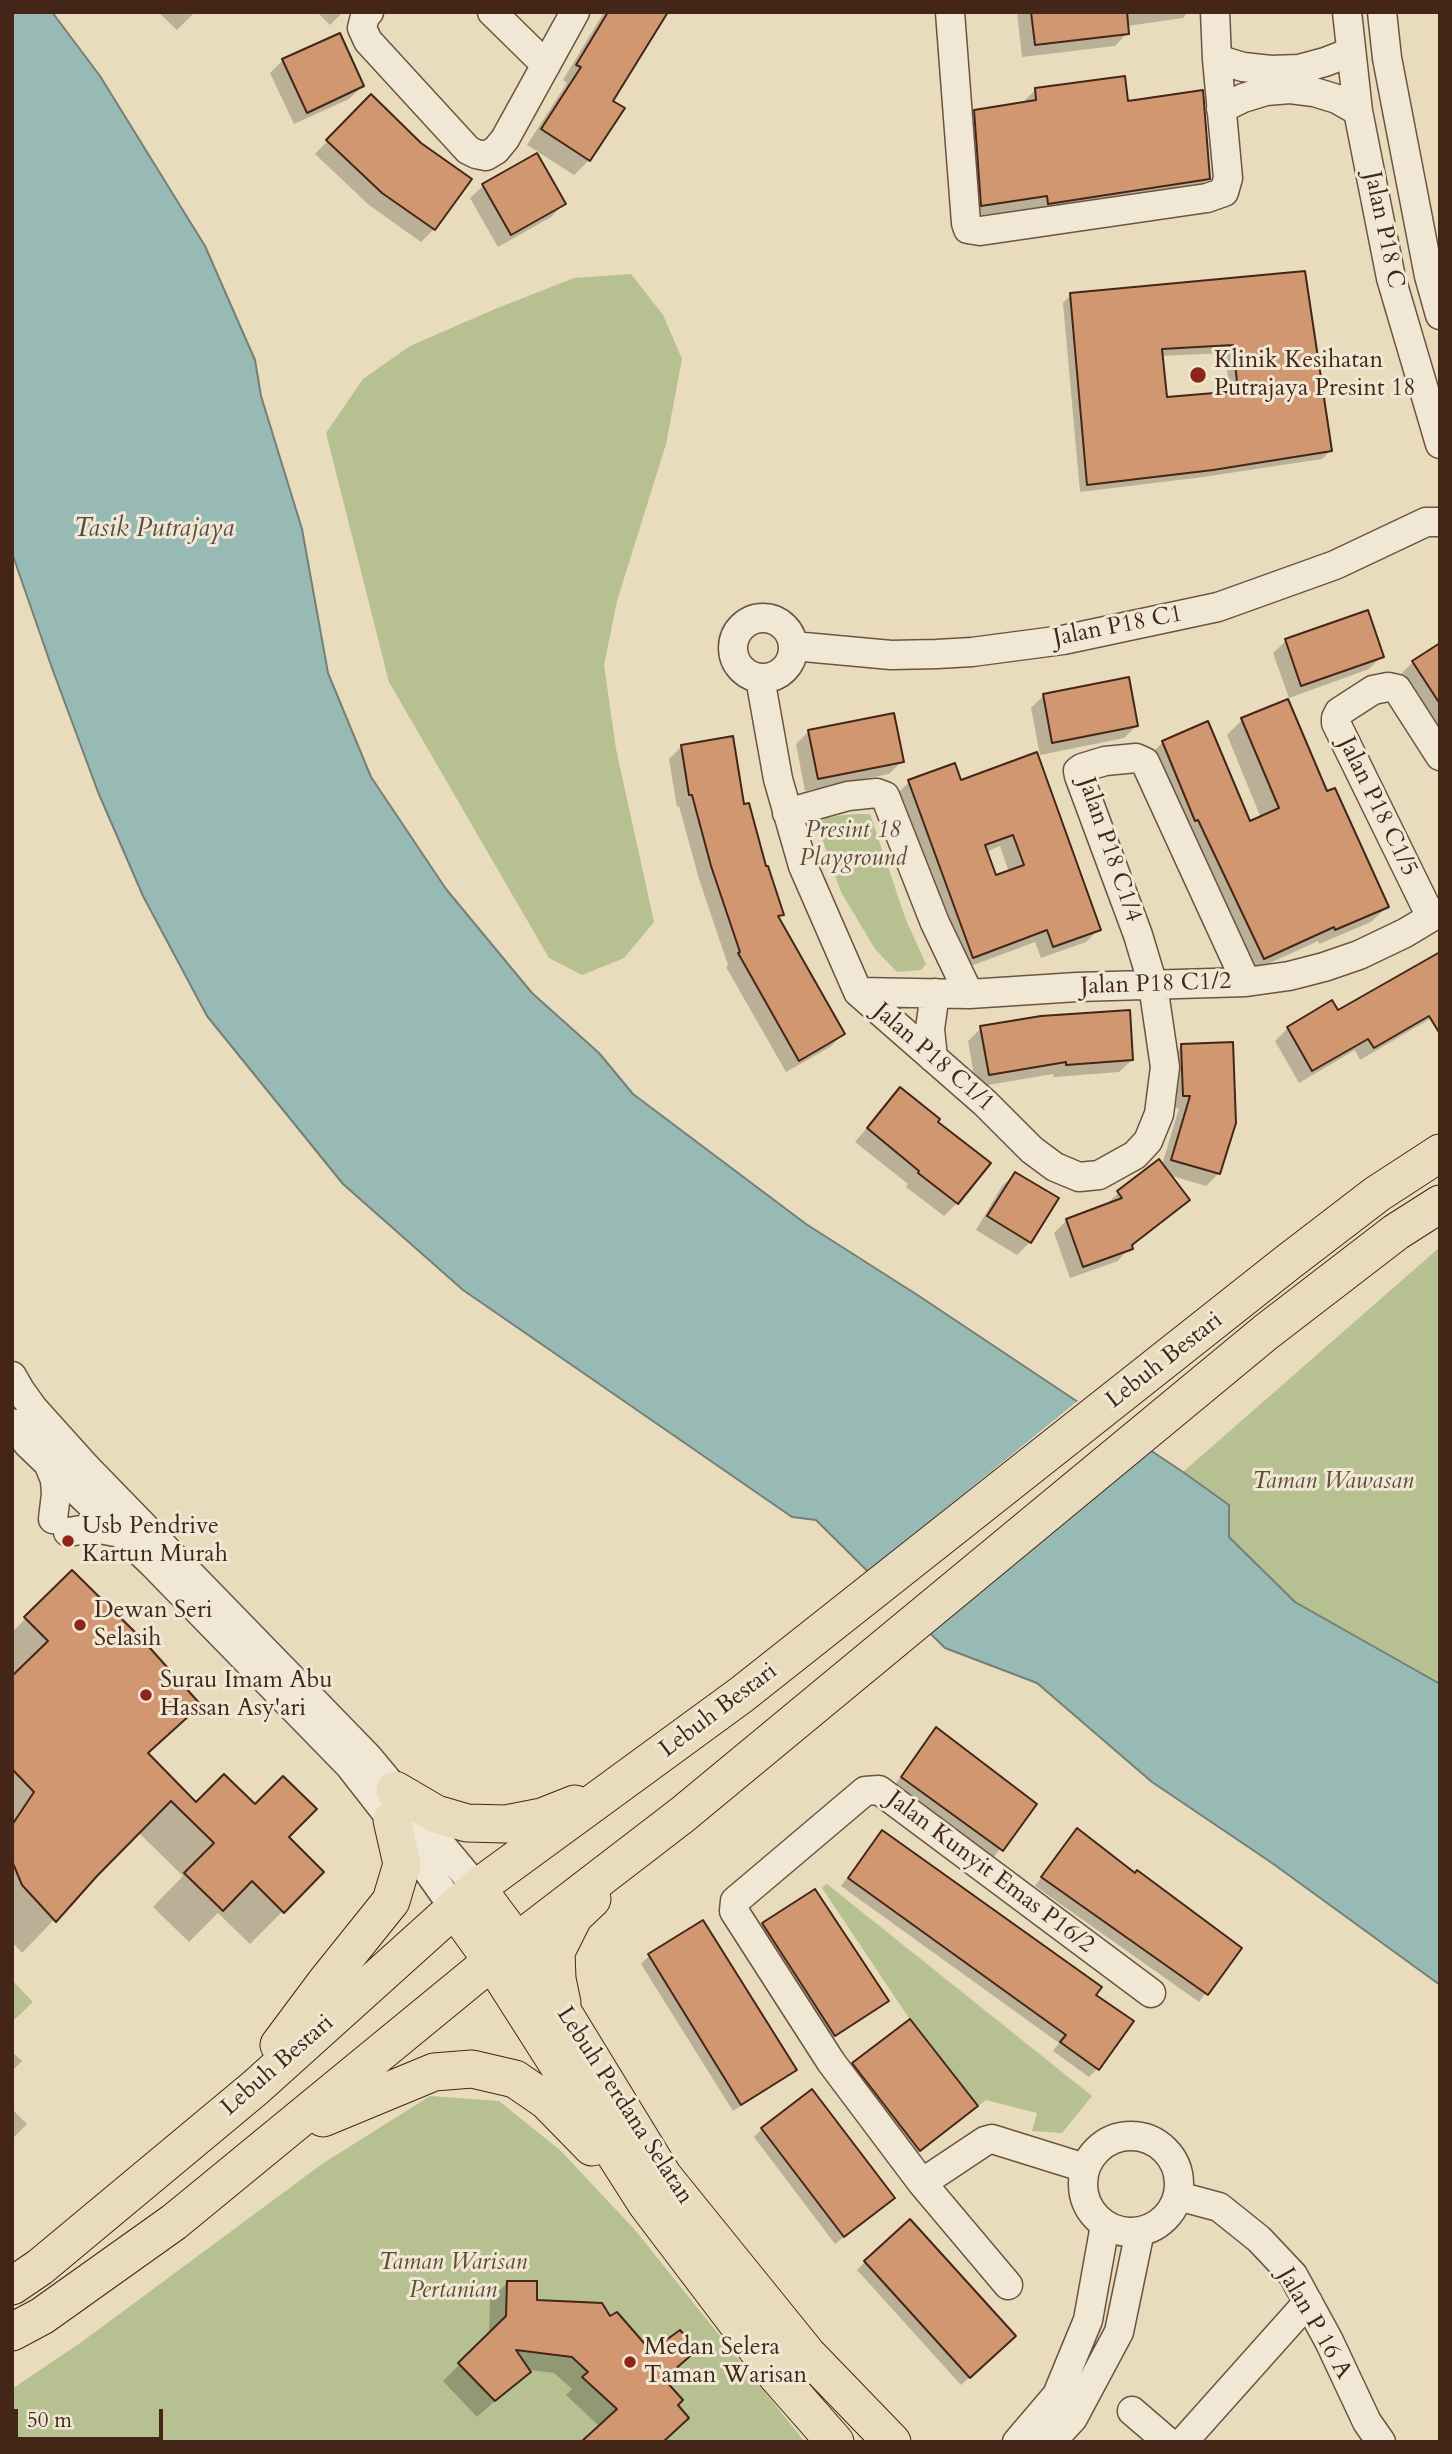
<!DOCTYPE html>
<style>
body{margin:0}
#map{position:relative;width:1452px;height:2454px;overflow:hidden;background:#e8dcbd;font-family:Cardo,serif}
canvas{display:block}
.frame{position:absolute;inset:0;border:14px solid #432618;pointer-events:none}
.scale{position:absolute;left:14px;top:2409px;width:149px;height:32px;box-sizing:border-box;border:4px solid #432618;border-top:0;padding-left:9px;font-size:21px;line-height:24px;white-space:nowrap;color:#432618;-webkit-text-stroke:5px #f0e8d4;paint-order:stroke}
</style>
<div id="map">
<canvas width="1452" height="2454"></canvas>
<div class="frame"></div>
<div class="scale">50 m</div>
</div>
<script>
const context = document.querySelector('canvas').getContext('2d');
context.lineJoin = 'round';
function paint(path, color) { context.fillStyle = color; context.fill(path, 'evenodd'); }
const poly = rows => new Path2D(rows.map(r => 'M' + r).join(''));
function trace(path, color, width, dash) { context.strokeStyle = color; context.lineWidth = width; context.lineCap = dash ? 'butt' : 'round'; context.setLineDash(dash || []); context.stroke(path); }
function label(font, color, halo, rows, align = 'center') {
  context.font = font + ' Cardo,serif'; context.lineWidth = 6; context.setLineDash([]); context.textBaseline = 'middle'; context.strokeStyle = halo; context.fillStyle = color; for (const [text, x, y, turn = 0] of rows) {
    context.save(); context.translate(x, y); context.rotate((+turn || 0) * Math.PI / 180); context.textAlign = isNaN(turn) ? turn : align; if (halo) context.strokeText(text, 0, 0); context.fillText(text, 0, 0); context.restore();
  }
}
const green = poly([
 [631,274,663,315,682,359,666,444,617,601,604,665,616,749,654,922,624,958,582,975,549,958,389,682,326,433,363,379,410,346,495,309,574,278],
 [856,814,870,814,906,920,926,964,921,970,897,972,875,949,841,892,817,824,826,817],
 [1440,1247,1440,1684,1295,1602,1229,1537,1183,1472],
 [827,1884,1092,2096,1062,2133,1032,2131,1037,2113,986,2100,978,2106,911,2021,822,1888],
 [12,1980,33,2002,12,2022],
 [430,2096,499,2101,561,2151,635,2230,805,2442,12,2442,12,2389,83,2341,322,2164]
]);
const water = poly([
 [12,12,52,12,100,76,205,246,255,360,261,396,302,529,328,673,371,777,446,889,532,993,599,1053,633,1094,806,1224,919,1296,1183,1472,1229,1505,1229,1537,1295,1602,1440,1684,1440,1985,1272,1863,1152,1782,1037,1683,945,1648,816,1520,792,1517,463,1290,343,1184,207,1016,143,896,98,792,52,668,12,553,12,12]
]);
const pier = poly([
 [1080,1399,1153,1448,925,1633,865,1574]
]);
const shadow = poly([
 [158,12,195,12,177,30],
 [317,12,343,12,330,25],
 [604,12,666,12,611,102,589,160,574,175,527,145,567,83,563,80],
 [1017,12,1188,12,1183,18,1127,26,1127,33,1115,46,1022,57],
 [283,60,362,86,349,99,294,124,270,73],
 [1035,90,1127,103,1209,178,1196,191,1035,216,1035,208,969,217,962,124,975,111,1023,102],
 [371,97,420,145,469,179,434,229,421,242,369,205,315,154],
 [536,155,564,204,551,217,498,247,470,198,483,186],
 [1303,273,1331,450,1322,459,1203,477,1080,492,1063,303,1071,295],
 [1225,353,1230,393,1166,398,1161,356],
 [1286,641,1382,656,1369,669,1289,698,1273,653],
 [1440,645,1440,743,1397,678,1413,662],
 [1044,695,1137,725,1124,738,1040,755,1031,708],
 [1242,720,1326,794,1387,907,1371,922,1319,944,1318,941,1248,973,1147,758,1163,742,1250,823,1261,818,1227,735],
 [809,731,902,761,889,774,805,791,796,744],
 [682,746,742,806,782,914,777,919,843,1034,830,1047,786,1072,726,967,728,965,699,879,679,806,677,807,669,759],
 [1035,755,1099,929,1086,942,1041,958,1035,942,960,970,896,795,909,782,954,765,960,782],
 [1000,846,1009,872,995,877,986,852],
 [1440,952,1440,1013,1360,1060,1355,1050,1299,1083,1275,1041,1288,1028,1332,1003,1337,1013],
 [981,1028,1132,1060,1119,1072,1054,1077,1053,1074,976,1087,968,1041],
 [1182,1046,1219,1173,1206,1186,1169,1175,1188,1199,1175,1212,1130,1247,1118,1261,1070,1278,1054,1233,1067,1220,1104,1207,1118,1193,1159,1162,1162,1165,1179,1108,1171,1108,1169,1059],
 [900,1090,935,1122,957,1203,944,1216,906,1187,908,1184,855,1142],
 [1015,1174,1030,1242,1017,1255,976,1230,1002,1186],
 [72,1573,199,1705,147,1755,196,1804,287,1837,322,1872,250,1944,218,1913,189,1942,153,1907,183,1876,138,1832,22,1953,12,1942,12,1678,17,1674,12,1670,12,1632],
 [936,1730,1034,1804,993,1858,894,1786],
 [1077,1830,1134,1875,1240,1949,1199,2002,1035,1886],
 [882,1832,1094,1995,1097,2069,1089,2077,1053,2051,1059,2043,841,1886],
 [814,1891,886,2001,878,2009,826,2043,755,1933,763,1925],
 [702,1922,794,2070,786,2078,733,2111,641,1964,649,1956],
 [12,2052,22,2061,12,2071],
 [854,2064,975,2106,911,2158,845,2072],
 [12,2109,27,2124,12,2139],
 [762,2129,893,2198,835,2244,754,2137],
 [865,2262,1006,2344,961,2385,857,2270],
 [507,2283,662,2380,676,2405,600,2427,566,2395,572,2389,554,2373,530,2370,477,2417,443,2381,489,2335,490,2300]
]);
const building = poly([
 [608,12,668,12,613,101,625,108,590,161,541,129,581,67,576,65,608,12],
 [1031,12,1127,12,1129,34,1035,45,1031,12],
 [340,33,364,86,307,113,282,59,340,33],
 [1125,76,1128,101,1203,90,1210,179,1048,204,1047,196,981,206,974,110,1036,100,1035,88,1125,76],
 [371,94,421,143,472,179,435,230,382,193,326,140,371,94],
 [537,153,566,204,511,235,482,184,537,153],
 [1305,271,1332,451,1213,470,1087,485,1070,293,1305,271],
 [1233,345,1238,391,1167,397,1162,349,1233,345],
 [1368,610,1384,657,1301,686,1285,639,1368,610],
 [1440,643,1440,704,1412,661,1440,643],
 [1129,677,1138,726,1052,743,1043,694,1129,677],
 [1288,699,1327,791,1335,788,1389,907,1335,930,1334,927,1264,959,1198,820,1195,821,1162,741,1208,721,1250,821,1279,808,1241,718,1288,699],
 [894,713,904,762,818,779,808,730,894,713],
 [733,736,744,804,749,803,766,866,768,866,784,915,778,916,845,1034,799,1061,738,953,740,952,711,866,692,795,689,795,681,745,733,736],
 [1037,752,1101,930,1053,947,1047,930,973,958,908,780,955,763,961,780,1037,752],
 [1013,835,1024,865,996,875,985,845,1013,835],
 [1440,952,1440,1034,1429,1016,1374,1048,1368,1039,1312,1071,1287,1027,1332,1000,1338,1010,1440,952],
 [1130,1010,1133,1060,1066,1065,1066,1062,989,1075,980,1026,1041,1016,1130,1010],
 [1233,1042,1236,1123,1220,1174,1171,1160,1190,1096,1183,1096,1181,1044,1233,1042],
 [900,1087,940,1119,938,1122,991,1163,958,1204,918,1173,919,1171,867,1128,900,1087],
 [1159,1159,1190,1200,1132,1245,1133,1249,1083,1267,1066,1219,1122,1198,1117,1191,1159,1159],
 [1015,1172,1059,1198,1031,1243,987,1216,1015,1172],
 [72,1570,141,1638,201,1705,148,1753,196,1802,224,1774,255,1804,283,1776,317,1809,289,1837,324,1872,284,1913,252,1881,223,1911,184,1873,214,1843,171,1801,97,1876,56,1922,22,1885,12,1861,12,1825,34,1792,12,1769,12,1676,48,1641,24,1617,72,1570],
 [936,1727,1037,1804,1003,1851,901,1777,936,1727],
 [1077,1828,1135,1873,1137,1870,1242,1948,1208,1995,1041,1877,1077,1828],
 [882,1830,1102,1987,1096,1995,1134,2021,1099,2070,1060,2042,1066,2035,848,1878,882,1830],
 [815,1889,889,2001,835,2036,762,1923,815,1889],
 [703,1920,797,2070,741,2105,648,1954,703,1920],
 [910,2019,978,2106,920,2151,852,2063,910,2019],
 [812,2089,895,2198,844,2237,761,2128,812,2089],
 [910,2219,1016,2336,970,2378,864,2261,910,2219],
 [507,2281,537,2281,537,2300,602,2303,610,2316,617,2312,651,2351,680,2330,697,2350,664,2379,683,2400,678,2405,689,2418,663,2442,581,2442,617,2409,582,2377,588,2372,572,2357,516,2350,531,2372,495,2401,458,2363,506,2316,507,2281]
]);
const minor = poly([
 [369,12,365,16,362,28,368,41,468,150,476,154,486,156,496,150,505,139,575,12],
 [492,12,546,65],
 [950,12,966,223,968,229,980,231,1207,198,1224,192,1228,178,1217,59,1215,12],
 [1347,12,1358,111,1391,278,1440,444],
 [1382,12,1387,58,1429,276,1440,315],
 [1217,59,1243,67,1271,70,1299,69,1325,62,1351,52],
 [1221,109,1243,98,1266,91,1290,89,1314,92,1337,99,1358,111],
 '733 648a30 30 0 1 1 60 0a30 30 0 1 1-60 0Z',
 [793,646,891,655,937,654,972,652,1063,640,1218,607,1335,565,1426,522,1440,522],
 [760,678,778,779,803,866,858,992,985,1103,1032,1150,1055,1167,1079,1177,1099,1175,1135,1155,1148,1141,1159,1114,1165,1067,1153,985,1138,935,1079,776,1078,771,1082,768,1105,761,1136,758,1145,762,1246,982],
 [787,813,848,796,877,793,885,796,935,923,969,994],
 [1431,917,1336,723,1336,718,1339,712,1373,690,1388,687,1397,689,1440,756],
 [858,992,969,994,1077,987,1246,982,1289,976,1324,967,1359,955,1405,933,1440,912],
 [933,1058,930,1029,935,993],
 [12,1376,20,1390,33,1408,87,1468,367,1756,477,1888],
 [12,1423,28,1444,152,1563,349,1765,392,1820,454,1908],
 [49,1465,55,1480,56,1494,53,1519],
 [68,1532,94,1528,121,1533],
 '1083 2184a48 48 0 1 1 96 0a48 48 0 1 1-96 0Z',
 [922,2183,985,2141,992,2139,1085,2168],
 [1178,2196,1219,2207,1259,2239,1293,2275,1329,2341,1367,2422,1381,2442],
 [1008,2285,922,2183,831,2062,734,1911,735,1901,865,1791,879,1790,1151,1993],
 [1132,2411,1168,2442],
 [1017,2442,1057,2395,1088,2320,1105,2225],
 [1051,2442,1073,2418,1119,2332,1140,2231],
 [1183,2442,1308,2302]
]);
const major = poly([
 [395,1790,436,1814,467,1823,506,1824,542,1817,575,1804],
 [477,1888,517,1942,564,2014,663,2176,807,2354,892,2442],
 [454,1908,492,1961,646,2203,778,2377,835,2442],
 [562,2003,557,1979,556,1952,574,1916,592,1899],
 [279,2045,326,1982,391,1901,402,1864,392,1820],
 [323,2118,434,2072,472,2069,515,2079,547,2101,592,2147],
 [12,2286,40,2267,255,2088,477,1888,741,1695,1287,1263,1377,1194,1440,1153],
 [12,2332,42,2316,174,2222,492,1961,682,1815,1266,1332,1396,1232,1440,1204]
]);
const markers = [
 [1198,375,9,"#8f2418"],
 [68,1541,7,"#8f2418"],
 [80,1625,7,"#8f2418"],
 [146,1695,7,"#8f2418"],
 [630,2362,7,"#8f2418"]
];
const streetNames = [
 ["Jalan P18 C",1383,230,78],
 ["Jalan P18 C1",1118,627,-11],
 ["Jalan P18 C1/5",1377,807,64],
 ["Jalan P18 C1/4",1109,850,71],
 ["Jalan P18 C1/2",1156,985,-2],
 ["Jalan P18 C1/1",933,1058,41],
 ["Lebuh Bestari",1165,1361,-38],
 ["Lebuh Bestari",719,1711,-37],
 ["Jalan Kunyit Emas P16/2",990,1873,37],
 ["Lebuh Bestari",278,2066,-41],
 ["Lebuh Perdana Selatan",624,2106,57],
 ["Jalan P 16 A",1314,2324,60]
];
const poiNames = [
 ["Klinik Kesihatan",1214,361],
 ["Putrajaya Presint 18",1214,389],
 ["Usb Pendrive",82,1527],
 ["Kartun Murah",82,1555],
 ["Dewan Seri",94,1611],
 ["Selasih",94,1639],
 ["Surau Imam Abu",160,1681],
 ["Hassan Asy'ari",160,1709],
 ["Medan Selera",644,2348],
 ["Taman Warisan",644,2376]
];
const parkNames = [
 ["Presint 18",853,831],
 ["Playground",853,859],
 ["Taman Wawasan",1333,1482],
 ["Taman Warisan",453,2263],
 ["Pertanian",453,2291]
];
const waterNames = [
 ["Tasik Putrajaya",154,530]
];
paint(green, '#b6c091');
paint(water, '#98bab5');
trace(water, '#767f76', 2);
paint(pier, '#e8dcbd');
paint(shadow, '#0003');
paint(building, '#d19771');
trace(building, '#432618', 2);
trace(minor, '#6c5441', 31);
trace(major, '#432618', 39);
trace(minor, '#f0e8d4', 28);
trace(major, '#e8dcbd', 37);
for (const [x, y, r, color] of markers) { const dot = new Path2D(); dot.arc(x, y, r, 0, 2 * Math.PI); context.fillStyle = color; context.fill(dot); trace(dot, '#f0e8d4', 2.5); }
label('24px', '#432618', '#f0e8d4', streetNames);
label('24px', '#432618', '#f0e8d4', poiNames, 'left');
label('italic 24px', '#604c36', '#f0e8d4', parkNames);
label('italic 26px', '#584b3f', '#f0e8d4', waterNames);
</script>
